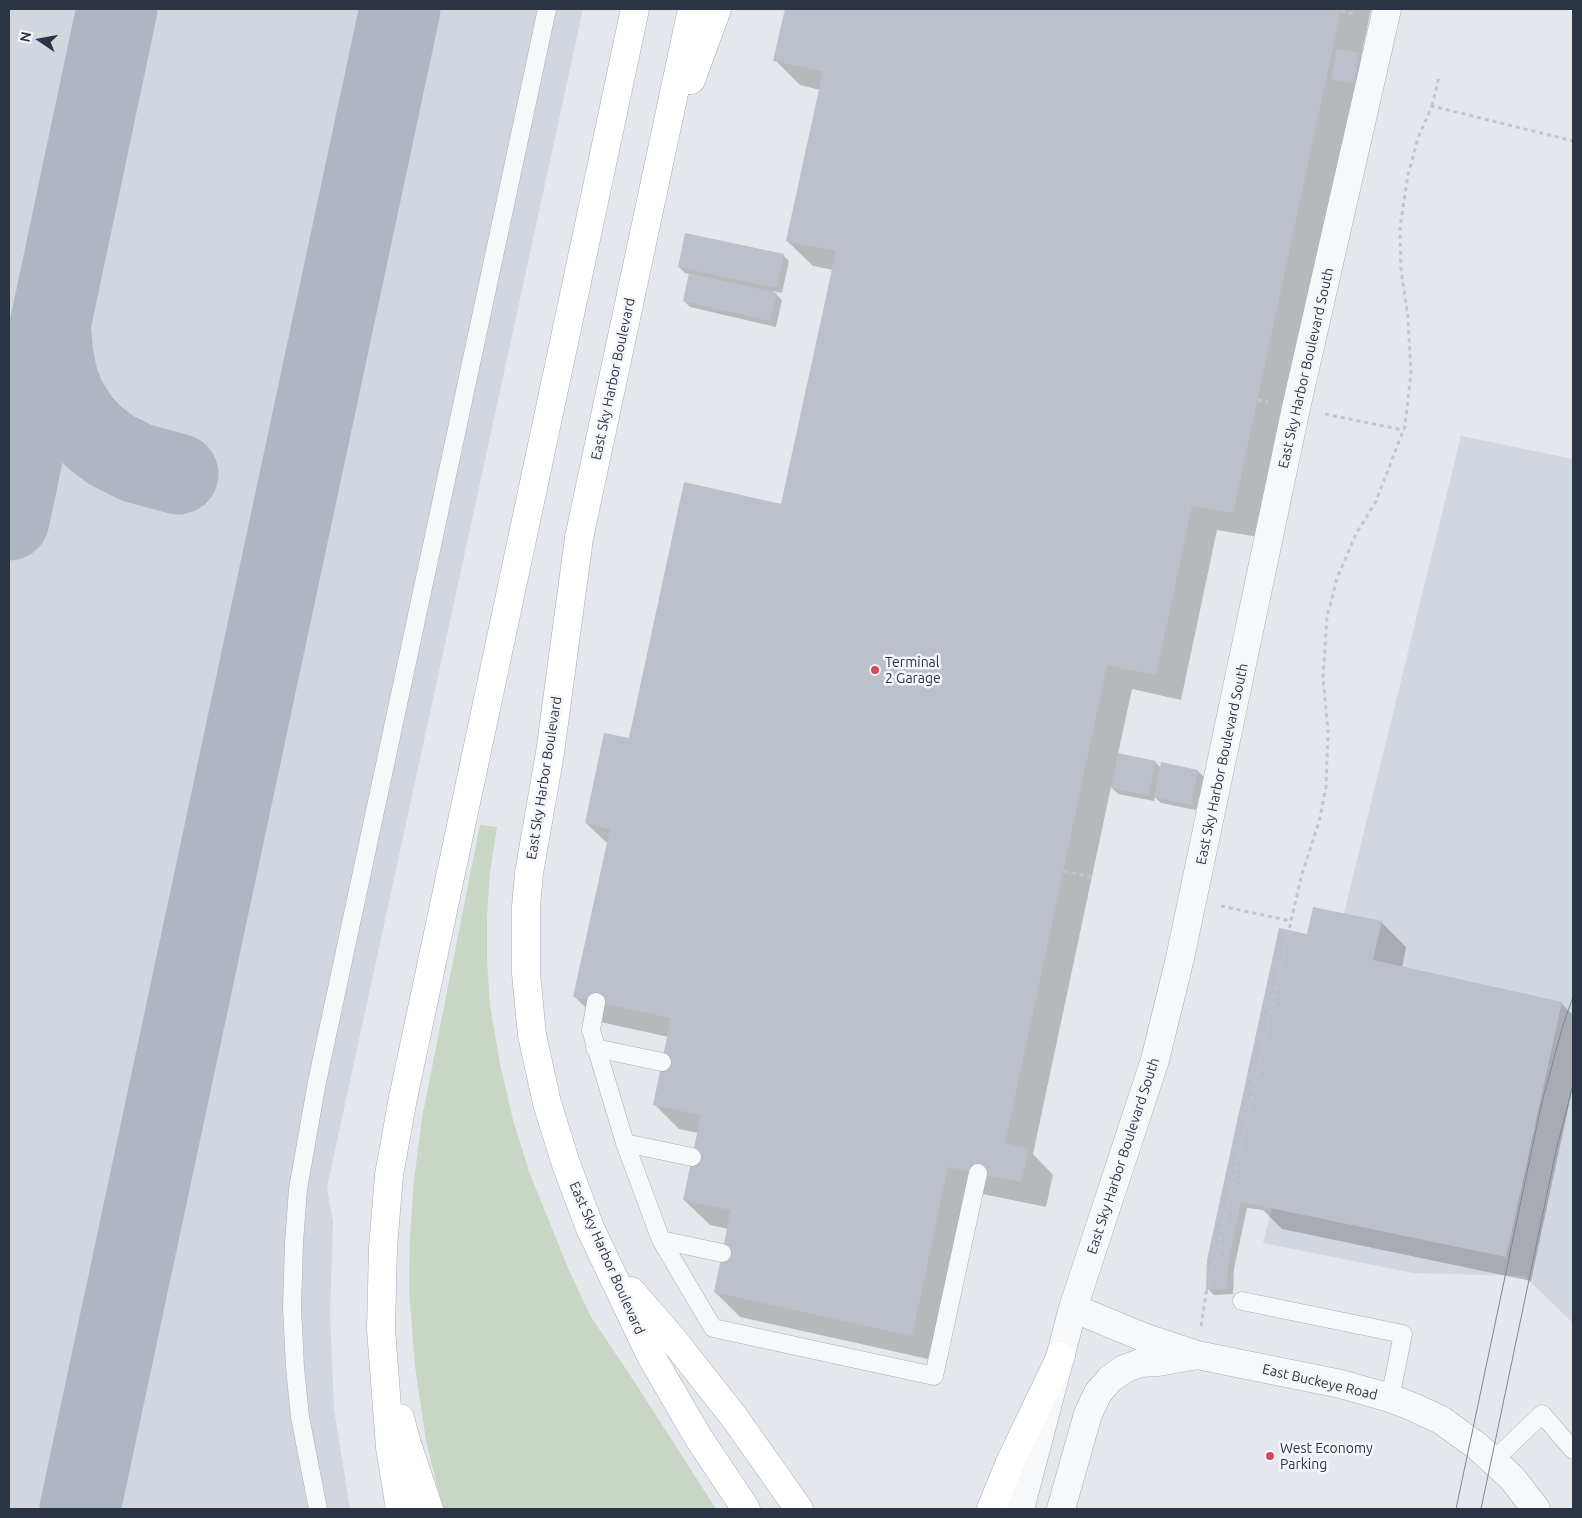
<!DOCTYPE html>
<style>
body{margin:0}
#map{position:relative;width:1582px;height:1518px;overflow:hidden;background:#e4e7ec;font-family:Ubuntu,sans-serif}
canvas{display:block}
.frame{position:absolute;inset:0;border:10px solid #2b3445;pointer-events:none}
.north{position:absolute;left:15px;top:15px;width:50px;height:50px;-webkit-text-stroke:4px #f4f6f9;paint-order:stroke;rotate:282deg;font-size:14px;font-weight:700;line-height:20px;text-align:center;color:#2b3445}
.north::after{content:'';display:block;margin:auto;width:18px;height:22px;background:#2b3445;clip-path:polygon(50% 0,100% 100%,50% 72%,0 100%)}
</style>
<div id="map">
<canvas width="1582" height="1518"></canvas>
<div class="frame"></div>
<div class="north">N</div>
</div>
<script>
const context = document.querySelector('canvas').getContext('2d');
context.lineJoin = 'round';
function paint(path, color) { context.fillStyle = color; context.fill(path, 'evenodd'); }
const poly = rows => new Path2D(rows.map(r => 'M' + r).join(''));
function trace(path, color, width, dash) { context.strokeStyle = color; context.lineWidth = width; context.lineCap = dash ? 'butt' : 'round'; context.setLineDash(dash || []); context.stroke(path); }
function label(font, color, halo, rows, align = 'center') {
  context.font = font + ' Ubuntu,sans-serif'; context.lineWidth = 5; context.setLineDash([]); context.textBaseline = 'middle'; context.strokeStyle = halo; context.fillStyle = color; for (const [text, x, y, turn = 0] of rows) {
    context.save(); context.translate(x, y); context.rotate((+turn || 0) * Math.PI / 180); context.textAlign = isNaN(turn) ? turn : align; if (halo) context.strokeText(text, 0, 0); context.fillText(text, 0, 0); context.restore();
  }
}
const built = poly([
 [9,9,583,9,327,1187,333,1222,330,1316,334,1409,350,1509,9,1509],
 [1461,436,1573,459,1573,1323,1524,1276,1413,1273,1263,1243]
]);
const green = poly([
 [480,825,497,827,490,872,487,916,487,959,490,1006,500,1064,513,1120,530,1174,568,1268,591,1317,632,1378,716,1509,443,1509,426,1441,415,1366,409,1291,410,1234,414,1180,422,1118]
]);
const shadow = poly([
 [786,9,1371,9,1361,57,1364,60,1359,88,1355,87,1258,537,1217,530,1181,700,1132,689,1118,754,1155,762,1161,768,1198,771,1204,777,1196,810,1161,803,1155,797,1154,801,1118,794,1111,787,1033,1154,1053,1175,1046,1207,973,1192,937,1361,740,1317,715,1292,729,1229,710,1225,684,1200,698,1133,679,1129,654,1104,669,1037,600,1022,575,997,608,844,586,823,630,739,782,505,833,270,813,266,787,241,820,90,800,85,775,60],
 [783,255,789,261,782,293,773,291,782,300,776,327,690,307,684,301,690,274,685,273,679,267],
 [1381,922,1406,947,1402,968,1561,1003,1573,1015,1573,1086,1531,1281,1282,1229,1263,1210,1247,1208,1234,1269,1233,1294,1214,1295,1208,1289,1307,936]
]);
const taxiway = poly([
 [50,325,53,356,58,380,66,400,79,421,94,437,111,450,137,463,178,474],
 [9,520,117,9],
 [80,1509,400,9]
]);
const building = poly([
 [785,9,1341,9,1233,513,1192,506,1156,675,1107,665,1005,1143,1029,1149,1021,1182,948,1167,912,1336,714,1292,731,1210,683,1200,701,1115,653,1105,671,1018,573,997,610,829,585,823,604,733,629,738,684,482,781,504,836,251,786,241,823,71,773,61],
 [1337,49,1359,53,1353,83,1331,79],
 [685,233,784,254,777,288,678,267],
 [689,273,777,293,770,321,683,301],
 [1118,753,1156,761,1148,796,1111,788],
 [1161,762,1198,770,1191,805,1154,797],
 [1313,907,1382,921,1373,960,1562,1002,1506,1257,1241,1202,1228,1262,1227,1289,1206,1290,1207,1260,1279,928,1307,934]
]);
const path = poly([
 [1341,11,1355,14],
 [1432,106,1439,77],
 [1258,400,1268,402],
 [1325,414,1403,430],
 [1064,871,1091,877],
 [1221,906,1291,921,1302,874,1319,822,1326,787,1328,731,1323,678,1327,617,1337,578,1356,534,1376,501,1405,426,1411,373,1408,318,1401,269,1400,227,1408,175,1418,138,1432,106,1573,141],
 [1201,1326,1206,1294,1217,1254,1291,921]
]);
const service = poly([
 [596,1002,591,1030,625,1143,661,1240,713,1328,934,1376,978,1173],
 [595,1048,662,1062],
 [625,1143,692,1157],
 [661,1240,722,1253],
 [1242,1301,1403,1334,1390,1398],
 [1494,1460,1542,1414,1573,1450],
 [318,1509,300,1417,295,1367,292,1308,294,1243,298,1189,317,1082,547,9]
]);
const tertiary = poly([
 [1073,1308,1143,1337,1197,1355,1341,1384,1390,1398,1413,1407,1441,1420,1477,1446,1512,1478,1536,1509],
 [1020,1509,1073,1308,1155,1060,1180,958,1296,408,1387,9],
 [1061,1509,1088,1414,1098,1393,1110,1379,1124,1369,1140,1363,1158,1362,1193,1356]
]);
const primary = poly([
 [692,9,579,538,550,753,529,873,526,907,526,973,532,1035,547,1103,566,1164,590,1228,651,1356,698,1437,746,1509],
 [691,80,717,9],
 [631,1291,671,1337,734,1417,799,1509],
 [400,1418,407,1444,429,1509],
 [400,1509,390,1447,381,1329,383,1247,389,1175,403,1098,635,9],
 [991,1509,1011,1460,1061,1356]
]);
const tram = poly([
 [1456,1509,1541,1106,1563,1025,1573,997],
 [1481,1509,1556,1151,1573,1085]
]);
const markers = [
 [875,670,5,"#d1495b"],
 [1270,1456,5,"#d1495b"]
];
const streetNames = [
 ["East Sky Harbor Boulevard South",1306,368,-77],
 ["East Sky Harbor Boulevard",613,379,-78],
 ["East Sky Harbor Boulevard South",1222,764,-78],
 ["East Sky Harbor Boulevard",544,778,-81],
 ["East Sky Harbor Boulevard South",1123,1156,-72],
 ["East Sky Harbor Boulevard",607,1258,66],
 ["East Buckeye Road",1320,1382,13]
];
const poiNames = [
 ["Terminal",885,662],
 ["2 Garage",885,678],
 ["West Economy",1280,1448],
 ["Parking",1280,1464]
];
paint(built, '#d2d6de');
paint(green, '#c9d6c5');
paint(shadow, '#0003');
trace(taxiway, '#b0b6c1', 81);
paint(building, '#bbc0ca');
trace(service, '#a9aeb7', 19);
trace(tertiary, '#a9aeb7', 29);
trace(primary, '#a3abb8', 29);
trace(path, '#c2c5cb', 3, [4, 4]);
trace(service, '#f7f8fa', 18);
trace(tertiary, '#f7f8fa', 28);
trace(primary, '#fff', 28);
trace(tram, '#7d8696', 1);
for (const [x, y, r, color] of markers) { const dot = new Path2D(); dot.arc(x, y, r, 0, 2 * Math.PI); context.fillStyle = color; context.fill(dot); trace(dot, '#f4f6f9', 2); }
label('14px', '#2b3445', '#f4f6f9', streetNames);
label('14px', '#2b3445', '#f4f6f9', poiNames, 'left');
</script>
